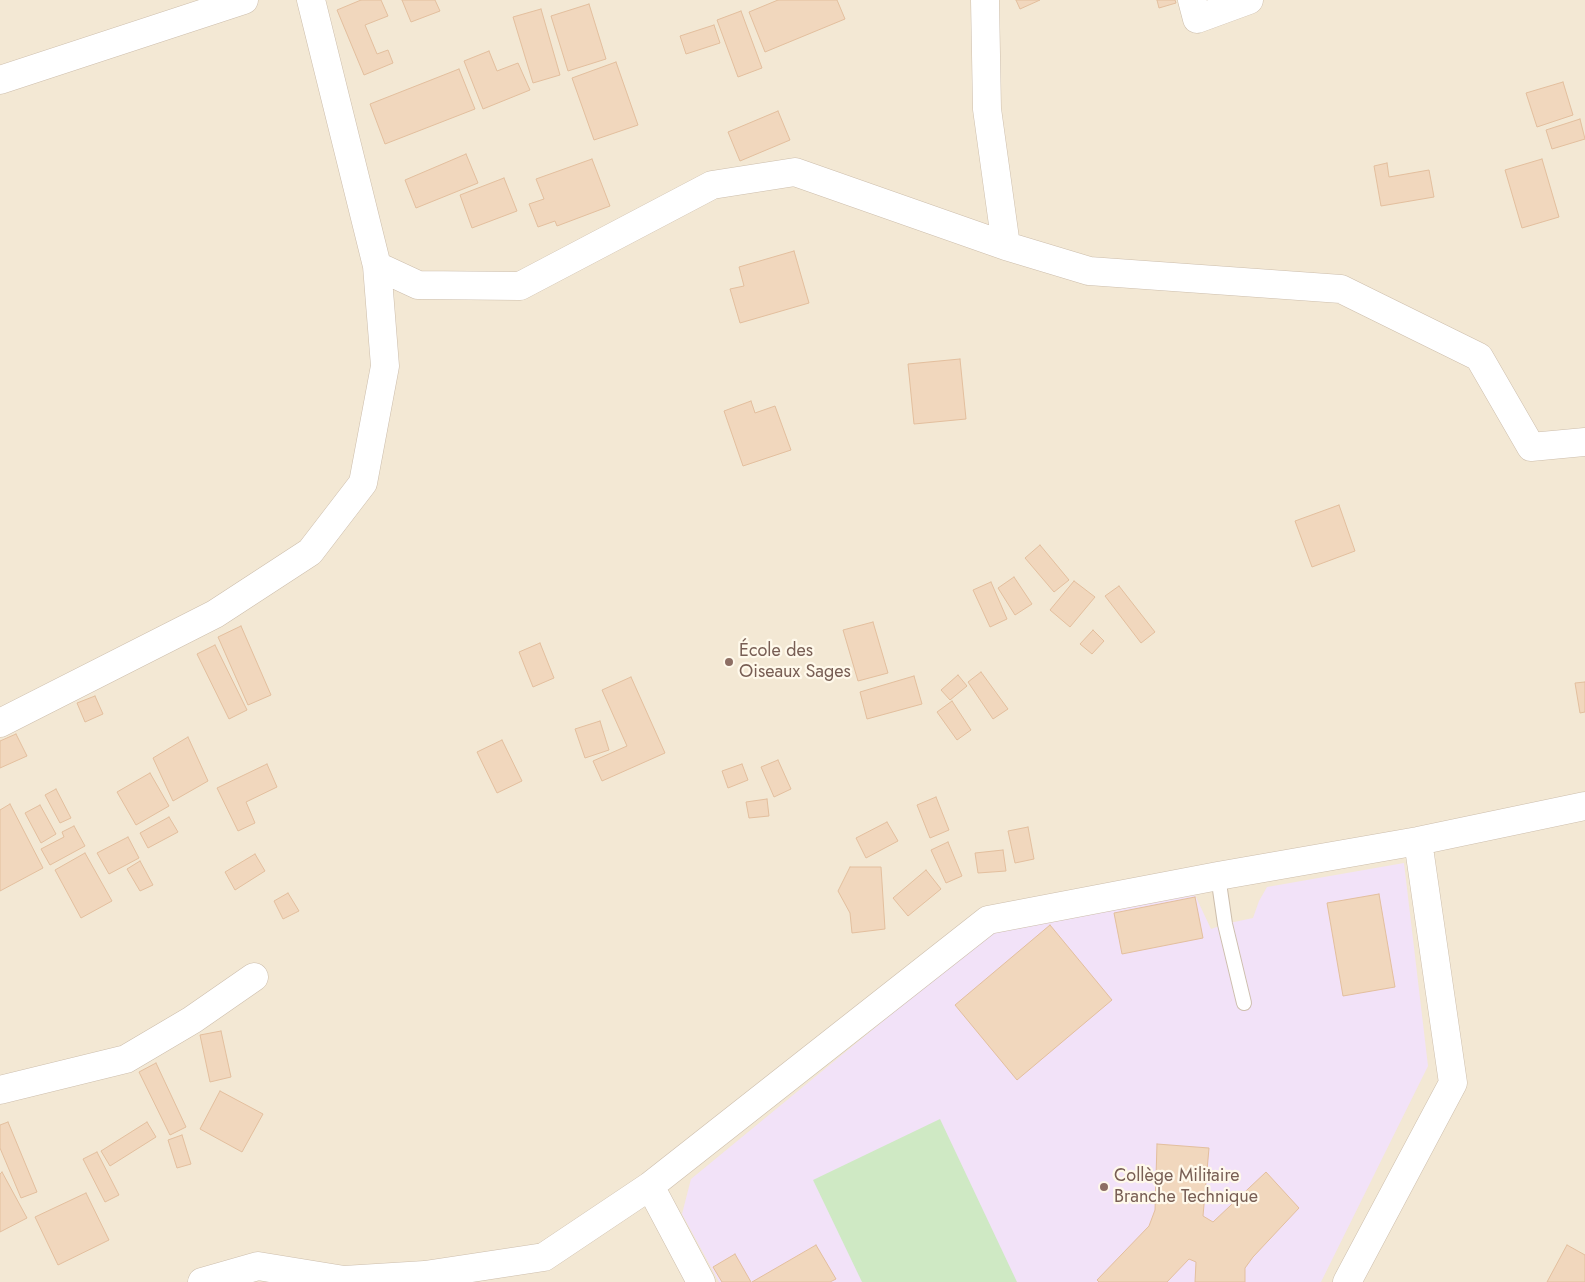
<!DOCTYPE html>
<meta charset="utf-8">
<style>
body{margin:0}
canvas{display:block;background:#fcf5e5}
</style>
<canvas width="1585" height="1282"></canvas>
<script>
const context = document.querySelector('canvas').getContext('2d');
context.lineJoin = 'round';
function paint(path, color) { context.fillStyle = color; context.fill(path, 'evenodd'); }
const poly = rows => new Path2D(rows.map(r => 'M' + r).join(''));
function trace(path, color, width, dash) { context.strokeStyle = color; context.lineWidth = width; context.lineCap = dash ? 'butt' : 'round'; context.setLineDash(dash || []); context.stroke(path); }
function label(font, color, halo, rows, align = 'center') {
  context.font = font + ' Jost,sans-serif'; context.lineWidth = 4.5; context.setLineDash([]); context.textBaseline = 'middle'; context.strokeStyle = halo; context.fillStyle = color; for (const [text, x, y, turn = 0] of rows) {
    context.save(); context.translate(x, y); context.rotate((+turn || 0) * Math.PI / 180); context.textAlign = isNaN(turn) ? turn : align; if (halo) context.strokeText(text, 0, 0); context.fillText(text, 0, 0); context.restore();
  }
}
const residential = poly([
 [0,0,1585,0,1585,1282,0,1282]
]);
const education = poly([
 [1404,863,1428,1066,1321,1282,719,1282,682,1214,691,1179,995,929,1195,895,1211,929,1225,924,1253,918,1259,901,1267,887]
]);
const green = poly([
 [940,1119,1017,1282,862,1282,813,1180]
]);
const building = poly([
 [361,0,381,0,388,16,365,25,377,54,388,50,393,63,364,75,337,10,361,0],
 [402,0,435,0,440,11,411,22,402,0],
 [778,0,837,0,845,19,765,52,749,12,778,0],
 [1016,0,1040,0,1020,9,1016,0],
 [1157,0,1175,0,1176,3,1159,8,1157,0],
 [589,4,606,59,568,71,551,16,589,4],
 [541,9,560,75,533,83,513,17,541,9],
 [741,11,762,68,738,77,717,20,741,11],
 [714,25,720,43,686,54,680,36,714,25],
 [489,51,497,71,518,63,530,90,483,109,464,61,489,51],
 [616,62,638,125,594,140,572,78,616,62],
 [459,69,475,109,385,144,370,104,459,69],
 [1563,82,1573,115,1537,127,1526,93,1563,82],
 [778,111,790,140,740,161,728,132,778,111],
 [1580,119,1585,139,1552,149,1546,130,1580,119],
 [466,154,478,183,416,208,405,180,466,154],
 [592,159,610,206,557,226,555,221,538,227,529,204,544,199,536,179,592,159],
 [1542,159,1559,217,1522,228,1505,170,1542,159],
 [1387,163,1389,177,1429,170,1434,197,1381,206,1374,166,1387,163],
 [504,178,517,211,472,228,460,195,504,178],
 [794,251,809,303,740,323,730,289,744,286,739,267,794,251],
 [960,359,966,419,914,424,908,364,960,359],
 [751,401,755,413,775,406,791,450,743,466,724,411,751,401],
 [1339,505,1355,551,1312,567,1295,521,1339,505],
 [1040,545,1069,580,1054,592,1025,558,1040,545],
 [1014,577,1032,604,1015,615,998,588,1014,577],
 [1074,581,1095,597,1070,627,1050,610,1074,581],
 [991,582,1007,619,990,627,973,590,991,582],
 [1119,586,1155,632,1141,643,1105,596,1119,586],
 [873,622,888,673,858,681,843,630,873,622],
 [241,626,271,695,248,705,218,637,241,626],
 [1093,630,1104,641,1092,654,1080,644,1093,630],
 [540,643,554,678,533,687,519,652,540,643],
 [215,645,247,710,229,719,197,654,215,645],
 [981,672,1008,709,993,719,968,682,981,672],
 [958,675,967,686,950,700,941,690,958,675],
 [914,676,922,704,867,719,860,692,914,676],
 [631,677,665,753,602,781,593,761,627,746,602,690,631,677],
 [1585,682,1585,712,1580,713,1575,683,1585,682],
 [95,696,103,714,85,722,77,703,95,696],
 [952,701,971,730,957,740,937,712,952,701],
 [600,721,609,750,585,758,575,729,600,721],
 [16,734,27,756,0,768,0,741,16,734],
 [188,737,208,781,173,801,153,758,188,737],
 [502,740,522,781,497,793,477,752,502,740],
 [778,760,791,789,774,797,761,767,778,760],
 [267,764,277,787,246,802,255,823,238,831,217,788,267,764],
 [742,764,748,780,728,788,722,771,742,764],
 [150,773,169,806,136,825,117,792,150,773],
 [56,789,71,818,60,823,45,795,56,789],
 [936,797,949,830,930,838,917,805,936,797],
 [767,799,769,816,749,818,746,802,767,799],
 [10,804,43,868,0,891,0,810,10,804],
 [40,805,56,834,41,843,25,813,40,805],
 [169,817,178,832,148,848,140,833,169,817],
 [887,822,898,841,866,858,856,838,887,822],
 [74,826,85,846,50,865,41,849,64,837,62,832,74,826],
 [1028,827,1034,859,1015,863,1008,831,1028,827],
 [128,837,139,858,109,874,97,853,128,837],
 [948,842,962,876,946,883,931,850,948,842],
 [1003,850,1006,871,978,873,975,853,1003,850],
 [85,853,112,901,81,918,55,870,85,853],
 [255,854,265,871,235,890,225,872,255,854],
 [140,861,153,885,140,891,127,869,140,861],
 [850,867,881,867,885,929,852,933,850,913,838,891,850,867],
 [926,870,941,889,908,916,893,898,926,870],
 [288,893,299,911,283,919,274,901,288,893],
 [1379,894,1395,987,1343,996,1327,903,1379,894],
 [1195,897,1203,938,1122,954,1114,913,1195,897],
 [1050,925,1112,1000,1017,1080,955,1005,1050,925],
 [221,1031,231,1077,210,1082,200,1035,221,1031],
 [156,1063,186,1127,170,1135,139,1072,156,1063],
 [220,1091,263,1114,242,1152,200,1129,220,1091],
 [8,1122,37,1192,21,1198,0,1148,0,1125,8,1122],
 [147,1122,156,1137,110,1166,101,1151,147,1122],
 [182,1135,191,1164,177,1168,168,1140,182,1135],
 [1157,1144,1209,1148,1203,1216,1213,1222,1266,1172,1299,1208,1253,1257,1245,1268,1245,1282,1195,1282,1196,1262,1189,1259,1167,1282,1099,1282,1097,1280,1149,1226,1155,1210,1157,1144],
 [97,1152,119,1195,105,1202,83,1159,97,1152],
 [2,1172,27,1218,0,1232,0,1174,2,1172],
 [86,1193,109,1240,58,1265,35,1217,86,1193],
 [816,1245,836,1279,830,1282,752,1282,816,1245],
 [1567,1245,1585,1255,1585,1282,1547,1282,1567,1245],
 [735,1254,751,1282,722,1282,713,1267,735,1254]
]);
const service = poly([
 [1218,876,1225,924,1244,1003]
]);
const minor = poly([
 [985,0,987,109,1006,246],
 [1192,0,1197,19,1249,0],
 [0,80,244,0],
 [377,266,418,285,520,286,712,185,795,172,1006,246,1089,271,1341,289,1479,357,1531,447,1585,442],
 [0,723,215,614,310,552,363,483,385,366,377,266,311,0],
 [0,1090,126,1059,192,1020,254,977],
 [650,1186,701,1282],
 [202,1282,258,1266,344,1280,425,1275,544,1257,650,1186,988,920,1218,876,1418,841,1585,806],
 [1347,1282,1453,1083,1418,841]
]);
const markers = [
 [729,662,5,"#8d6e63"],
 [1104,1187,5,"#8d6e63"]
];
const educationNames = [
 ["École des",739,652],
 ["Oiseaux Sages",739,673],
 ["Collège Militaire",1114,1177],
 ["Branche Technique",1114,1198]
];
paint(residential, '#f3e8d4');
paint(education, '#f2e2f8');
paint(green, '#cfe9c4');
paint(building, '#f1d7bd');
trace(building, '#e3bf9e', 1);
trace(service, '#cdbeac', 16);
trace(minor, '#cdbeac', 29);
trace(service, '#fff', 14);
trace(minor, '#fff', 28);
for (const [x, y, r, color] of markers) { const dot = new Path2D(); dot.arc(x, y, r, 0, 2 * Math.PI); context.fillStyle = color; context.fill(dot); trace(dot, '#fff9eb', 2); }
label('18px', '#785e54', '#fff9eb', educationNames, 'left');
</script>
